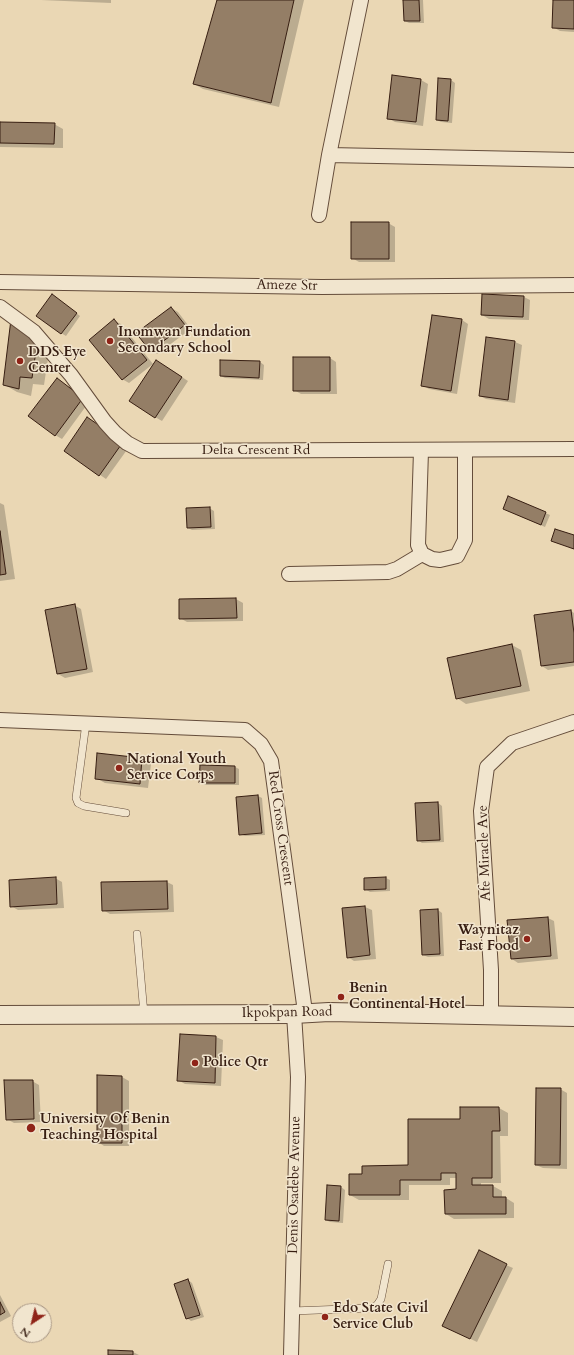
<!DOCTYPE html>
<style>
body{margin:0}
#map{position:relative;width:574px;height:1355px;overflow:hidden;background:#ead7b4;font-family:Cardo,serif}
canvas{display:block}
.north{position:absolute;left:12px;top:1303px;width:40px;height:40px;box-sizing:border-box;background:#f1e5ce;border:1px solid #a79583;border-radius:50%;rotate:215deg;font-size:11px;font-weight:700;line-height:16px;text-align:center;color:#371e12}
.north::after{content:'';display:block;margin:auto;width:14px;height:18px;background:#8f2418;clip-path:polygon(50% 0,100% 100%,50% 72%,0 100%)}
</style>
<div id="map">
<canvas width="574" height="1355"></canvas>
<div class="north">N</div>
</div>
<script>
const context = document.querySelector('canvas').getContext('2d');
context.lineJoin = 'round';
function paint(path, color) { context.fillStyle = color; context.fill(path, 'evenodd'); }
const poly = rows => new Path2D(rows.map(r => 'M' + r).join(''));
function trace(path, color, width, dash) { context.strokeStyle = color; context.lineWidth = width; context.lineCap = dash ? 'butt' : 'round'; context.setLineDash(dash || []); context.stroke(path); }
function label(font, color, halo, rows, align = 'center') {
  context.font = font + ' Cardo,serif'; context.lineWidth = 3; context.setLineDash([]); context.textBaseline = 'middle'; context.strokeStyle = halo; context.fillStyle = color; for (const [text, x, y, turn = 0] of rows) {
    context.save(); context.translate(x, y); context.rotate((+turn || 0) * Math.PI / 180); context.textAlign = isNaN(turn) ? turn : align; if (halo) context.strokeText(text, 0, 0); context.fillText(text, 0, 0); context.restore();
  }
}
const shadow = poly([
 [41,0,111,0,111,3],
 [218,0,304,0,279,107,203,89,194,84],
 [404,0,423,0,424,23,409,23,405,21],
 [554,0,574,0,574,32,560,31,553,27],
 [393,76,421,80,428,84,423,126,395,122,388,118],
 [451,80,455,83,452,123,441,122,437,120],
 [0,123,54,124,63,129,63,148,0,147],
 [388,223,395,227,395,262,359,262,352,258],
 [524,297,530,300,529,320,489,319,482,315],
 [56,298,80,316,66,336,61,333],
 [171,308,178,312,191,329,157,354,151,350],
 [12,320,49,352,44,385,33,384,31,396,17,392,5,385],
 [462,320,468,324,457,394,429,389,422,385],
 [114,321,121,324,153,364,129,383,122,379],
 [487,338,515,342,522,345,515,403,486,399,480,396],
 [330,358,336,362,337,394,301,394,294,390],
 [260,362,264,365,263,380,225,378,221,376],
 [163,365,188,381,162,421,155,417],
 [57,379,89,402,62,439,55,435],
 [94,422,129,447,106,479,65,451],
 [509,497,550,515,545,527,508,511],
 [0,503,4,505,15,579,0,581],
 [209,508,214,511,215,529,192,530,188,528],
 [236,599,243,603,243,621,187,622,180,618,180,600],
 [74,605,81,609,93,672,65,678,58,674],
 [571,611,574,613,574,666,548,670,542,666],
 [512,645,521,650,530,691,466,704,457,698],
 [98,754,142,758,151,764,148,788,105,783,96,778],
 [235,767,239,769,239,785,205,785,200,782],
 [258,796,262,798,265,835,245,836,240,834],
 [438,803,442,806,444,842,422,843,418,840],
 [55,878,62,882,64,908,18,910,11,906],
 [386,878,390,880,390,891,370,892,365,889],
 [167,882,173,885,174,912,110,914,103,910],
 [365,907,372,910,376,959,354,961,348,957],
 [438,910,442,913,444,956,428,957,423,955],
 [548,918,554,921,558,959,518,963,512,959],
 [181,1035,216,1037,223,1040,221,1086,185,1084,178,1080],
 [98,1076,122,1077,129,1081,129,1146,104,1146,98,1142],
 [32,1081,39,1085,41,1122,14,1123,7,1119],
 [560,1089,567,1093,567,1169,543,1168,536,1165],
 [499,1108,508,1113,508,1136,500,1136,501,1183,481,1183,481,1186,493,1186,502,1191,502,1198,506,1198,514,1203,514,1218,454,1219,446,1214,457,1190,457,1178,450,1178,450,1185,409,1185,409,1200,359,1200,350,1195,363,1175,409,1166,461,1120],
 [341,1187,345,1190,343,1223,330,1222,326,1220],
 [506,1265,513,1268,477,1342,450,1329],
 [188,1280,192,1283,204,1317,191,1321,187,1318],
 [0,1295,11,1316,0,1322],
 [109,1351,133,1352,139,1355,109,1355]
]);
const building = poly([
 [217,0,294,0,271,103,193,84,217,0],
 [403,0,419,0,420,21,404,21,403,0],
 [553,0,574,0,574,29,552,28,553,0],
 [392,75,421,79,416,122,387,119,392,75],
 [438,78,451,79,448,121,436,120,438,78],
 [0,122,55,123,54,144,0,143,0,122],
 [351,222,389,222,389,259,351,259,351,222],
 [52,294,77,313,61,334,36,316,52,294],
 [482,294,524,296,523,317,481,315,482,294],
 [171,307,185,325,150,351,136,333,171,307],
 [432,315,462,319,451,391,421,386,432,315],
 [11,319,37,344,32,378,20,377,19,389,3,385,11,319],
 [114,319,147,360,122,380,89,340,114,319],
 [486,337,515,341,508,400,479,396,486,337],
 [293,357,330,357,330,391,293,391,293,357],
 [156,360,182,377,155,418,129,401,156,360],
 [220,360,260,361,259,378,220,376,220,360],
 [57,378,83,398,55,436,28,416,57,378],
 [87,417,123,442,99,476,64,451,87,417],
 [508,496,546,512,541,525,503,509,508,496],
 [210,507,211,527,187,528,186,508,210,507],
 [555,529,574,535,574,549,551,541,555,529],
 [0,531,6,574,0,575,0,531],
 [236,598,237,618,179,619,179,599,236,598],
 [75,604,87,669,57,674,45,610,75,604],
 [571,610,574,633,574,662,541,666,534,615,571,610],
 [512,644,521,686,456,699,447,658,512,644],
 [97,753,142,758,140,784,95,779,97,753],
 [200,765,235,766,235,783,199,783,200,765],
 [258,795,262,833,239,835,236,797,258,795],
 [438,802,440,840,417,841,415,803,438,802],
 [56,877,57,904,10,907,9,880,56,877],
 [386,877,386,889,364,890,364,878,386,877],
 [167,881,168,909,102,911,101,882,167,881],
 [365,906,370,955,347,958,342,908,365,906],
 [438,909,440,954,422,955,420,910,438,909],
 [548,917,551,956,511,959,507,920,548,917],
 [180,1034,216,1036,215,1083,177,1081,180,1034],
 [97,1075,122,1076,122,1143,97,1143,97,1075],
 [4,1080,33,1080,34,1119,6,1120,4,1080],
 [536,1088,561,1088,560,1165,535,1165,536,1088],
 [460,1107,499,1107,500,1131,492,1131,492,1178,472,1178,472,1185,493,1185,493,1197,506,1197,506,1214,445,1214,444,1190,456,1189,456,1173,441,1173,441,1180,400,1180,400,1195,349,1195,349,1174,362,1174,362,1166,408,1165,408,1119,460,1119,460,1107],
 [327,1185,341,1186,339,1221,325,1220,327,1185],
 [479,1250,507,1264,470,1339,442,1326,479,1250],
 [188,1279,200,1315,186,1319,174,1284,188,1279],
 [0,1302,5,1312,0,1315,0,1302],
 [108,1350,133,1351,133,1355,108,1355,108,1350]
]);
const service = poly([
 [86,723,76,798,78,803,84,806,126,813],
 [137,934,144,1014],
 [292,1311,371,1308,377,1305,381,1299,388,1264]
]);
const minor = poly([
 [329,155,574,160],
 [319,215,329,155,361,0],
 [0,282,322,287,574,285],
 [0,307,34,332,71,375,105,422,115,433,127,443,142,451,574,449],
 [421,451,418,545,422,554],
 [289,574,388,572,397,569,422,554,432,559,440,560,457,556,465,540,465,450],
 [0,720,245,730,261,744,271,761,305,1012],
 [491,1016,491,970,481,811,487,767,512,743,574,722],
 [291,1355,298,1077,294,1014]
]);
const tertiary = poly([
 [0,1015,294,1014,329,1012,574,1017]
]);
const markers = [
 [110,341,4,"#8f2418"],
 [20,361,4,"#8f2418"],
 [119,768,4,"#8f2418"],
 [527,939,4,"#8f2418"],
 [341,997,4,"#8f2418"],
 [195,1063,4,"#8f2418"],
 [31,1128,5,"#8f2418"],
 [325,1317,4,"#8f2418"]
];
const streetNames = [
 ["Ameze Str",287,286,1],
 ["Delta Crescent Rd",256,451],
 ["Red Cross Crescent",280,828,82],
 ["Afe Miracle Ave",485,853,-92],
 ["Ikpokpan Road",287,1013,-1],
 ["Denis Osadebe Avenue",295,1185,-89]
];
const poiNames = [
 ["Inomwan Fundation",118,333],
 ["Secondary School",118,349],
 ["DDS Eye",28,353],
 ["Center",28,369],
 ["National Youth",127,760],
 ["Service Corps",127,776],
 ["Waynitaz",519,931,"right"],
 ["Fast Food",519,947,"right"],
 ["Benin",349,989],
 ["Continental Hotel",349,1005],
 ["Police Qtr",203,1063],
 ["University Of Benin",40,1120],
 ["Teaching Hospital",40,1136],
 ["Edo State Civil",333,1309],
 ["Service Club",333,1325]
];
paint(shadow, '#0003');
paint(building, '#947e66');
trace(building, '#371e12', 1);
trace(service, '#644c3a', 8);
trace(minor, '#644c3a', 16);
trace(tertiary, '#644c3a', 20);
trace(service, '#f1e5ce', 7);
trace(minor, '#f1e5ce', 14);
trace(tertiary, '#f1e5ce', 18);
for (const [x, y, r, color] of markers) { const dot = new Path2D(); dot.arc(x, y, r, 0, 2 * Math.PI); context.fillStyle = color; context.fill(dot); trace(dot, '#f1e5ce', 1.5); }
label('14px', '#371e12', '#f1e5ce', streetNames);
label('bold 14px', '#371e12', '#f1e5ce', poiNames, 'left');
</script>
